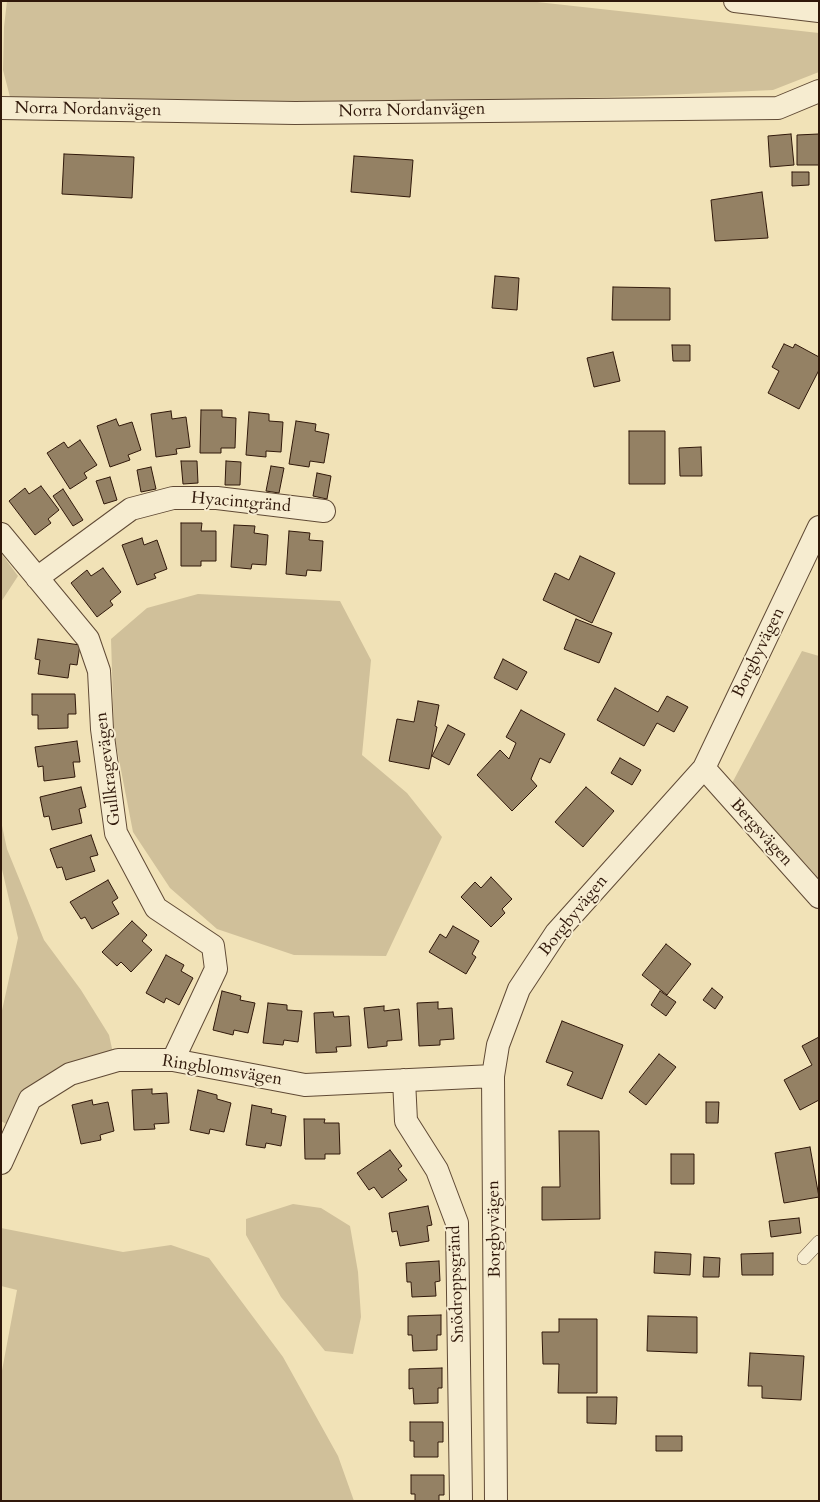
<!DOCTYPE html>
<meta charset="utf-8">
<style>
body{margin:0}
#map{position:relative;width:820px;height:1502px;overflow:hidden;background:#f1e2b7;font-family:Cardo,serif}
canvas{display:block}
.frame{position:absolute;inset:0;border:2px solid #30180a;pointer-events:none}
</style>
<div id="map">
<canvas width="820" height="1502"></canvas>
<div class="frame"></div>
</div>
<script>
const context = document.querySelector('canvas').getContext('2d');
context.lineJoin = 'round';
function paint(path, color) { context.fillStyle = color; context.fill(path, 'evenodd'); }
const poly = rows => new Path2D(rows.map(r => 'M' + r).join(''));
function trace(path, color, width, dash) { context.strokeStyle = color; context.lineWidth = width; context.lineCap = dash ? 'butt' : 'round'; context.setLineDash(dash || []); context.stroke(path); }
function label(font, color, halo, rows, align = 'center') {
  context.font = font + ' Cardo,serif'; context.lineWidth = 4; context.setLineDash([]); context.textBaseline = 'middle'; context.strokeStyle = halo; context.fillStyle = color; for (const [text, x, y, turn = 0] of rows) {
    context.save(); context.translate(x, y); context.rotate((+turn || 0) * Math.PI / 180); context.textAlign = isNaN(turn) ? turn : align; if (halo) context.strokeText(text, 0, 0); context.fillText(text, 0, 0); context.restore();
  }
}
const green = poly([
 [7,1,528,1,819,33,819,72,773,90,643,96,432,102,160,104,56,102,10,97,3,70,4,27],
 [1,553,18,576,1,602],
 [198,594,340,601,371,660,362,755,407,793,442,837,386,956,294,955,217,929,170,888,133,832,114,734,111,639,147,608],
 [802,651,819,656,819,881,730,787],
 [1,821,7,849,44,940,81,990,109,1035,113,1053,8,1125,1,1121,1,1015,18,938,1,865],
 [293,1204,321,1208,350,1226,358,1272,361,1317,353,1354,325,1351,281,1297,246,1235,246,1219],
 [1,1228,123,1252,171,1245,209,1258,283,1357,338,1456,354,1501,1,1501,1,1376,17,1290,1,1286]
]);
const building = poly([
 [791,134,794,165,770,167,768,136,791,134],
 [819,134,819,165,797,165,797,135,819,134],
 [64,154,134,157,132,198,62,194,64,154],
 [354,156,413,160,410,197,351,192,354,156],
 [792,172,809,172,809,185,792,186,792,172],
 [762,192,768,238,715,241,711,200,762,192],
 [495,276,519,278,517,310,492,308,495,276],
 [613,287,670,288,670,320,612,320,613,287],
 [784,344,793,348,795,344,819,357,819,370,799,409,768,393,779,371,772,367,784,344],
 [672,345,690,345,690,361,673,361,672,345],
 [613,352,620,381,594,387,587,358,613,352],
 [201,410,222,410,222,417,236,418,235,448,221,448,221,453,200,453,201,410],
 [171,411,172,419,186,417,190,447,176,449,177,454,156,457,151,414,171,411],
 [249,412,269,414,269,421,283,422,281,452,266,451,266,457,246,455,249,412],
 [116,419,119,426,132,422,141,450,128,455,130,460,110,467,97,426,116,419],
 [296,421,316,424,315,431,329,434,324,463,310,461,309,467,289,464,296,421],
 [629,431,665,431,665,484,629,484,629,431],
 [80,440,97,465,84,473,87,478,70,489,47,453,64,442,68,448,80,440],
 [701,447,702,476,680,476,679,448,701,447],
 [181,461,197,461,198,483,183,484,181,461],
 [226,461,241,462,240,485,225,485,226,461],
 [271,466,284,468,279,493,266,491,271,466],
 [151,467,156,489,141,492,137,470,151,467],
 [317,473,331,476,327,499,313,496,317,473],
 [110,477,117,500,104,504,96,481,110,477],
 [41,486,59,510,48,519,51,523,35,535,9,501,25,488,29,494,41,486],
 [63,489,83,520,73,526,53,496,63,489],
 [181,523,202,523,201,531,216,531,216,561,201,561,201,566,181,566,181,523],
 [234,525,255,526,254,533,268,535,266,565,252,564,251,569,231,567,234,525],
 [289,531,310,533,309,540,323,541,321,571,307,570,306,576,286,574,289,531],
 [142,538,144,545,157,540,167,569,154,574,156,578,137,585,122,545,142,538],
 [580,556,615,573,592,623,543,600,555,573,569,580,580,556],
 [103,568,121,592,110,601,113,605,97,617,71,583,87,570,91,576,103,568],
 [576,619,612,633,599,663,564,649,576,619],
 [38,639,80,645,77,665,70,664,68,678,38,674,40,660,35,659,38,639],
 [503,659,527,672,517,690,494,678,503,659],
 [615,688,658,712,667,696,688,707,674,732,657,723,644,746,597,720,615,688],
 [32,694,75,694,76,714,68,714,68,728,38,729,38,715,32,715,32,694],
 [418,701,439,705,435,726,437,727,429,769,389,761,397,719,414,722,418,701],
 [521,710,565,734,550,763,540,758,531,779,537,786,512,811,477,775,500,750,509,759,516,743,506,737,521,710],
 [448,725,465,734,449,765,432,756,448,725],
 [77,741,80,762,73,762,75,777,44,781,43,766,38,767,35,747,77,741],
 [620,758,641,770,632,785,611,773,620,758],
 [81,787,86,807,79,809,82,823,52,830,49,816,44,817,40,797,81,787],
 [586,787,614,811,583,847,555,822,586,787],
 [91,835,98,855,90,857,95,871,66,880,62,867,57,868,50,849,91,835],
 [491,877,512,899,502,909,505,913,491,927,461,897,475,882,481,888,491,877],
 [108,880,118,898,112,902,119,914,92,929,85,917,81,919,70,902,108,880],
 [132,921,147,935,142,941,152,950,131,972,121,962,117,966,102,952,132,921],
 [453,926,479,941,472,954,476,957,466,974,429,952,440,934,446,938,453,926],
 [666,944,691,964,667,995,642,975,666,944],
 [166,955,184,965,181,971,193,978,179,1005,166,998,164,1003,146,993,166,955],
 [712,988,723,997,715,1009,703,1000,712,988],
 [222,991,241,996,240,1000,255,1003,248,1033,234,1030,233,1035,213,1030,222,991],
 [660,991,676,1002,666,1016,651,1005,660,991],
 [438,1002,438,1009,452,1008,454,1039,440,1040,440,1045,419,1046,417,1003,438,1002],
 [268,1003,287,1005,287,1010,302,1011,298,1042,284,1040,283,1045,263,1043,268,1003],
 [384,1006,384,1011,399,1009,402,1040,387,1041,387,1046,368,1048,364,1008,384,1006],
 [333,1012,334,1017,349,1016,351,1046,336,1047,337,1052,316,1053,314,1013,333,1012],
 [562,1021,623,1045,602,1099,567,1085,573,1072,546,1062,562,1021],
 [819,1037,819,1100,800,1110,784,1080,812,1065,802,1046,819,1037],
 [659,1054,676,1067,646,1105,629,1092,659,1054],
 [152,1089,152,1094,167,1093,169,1123,154,1124,155,1129,134,1130,132,1090,152,1089],
 [198,1090,217,1095,217,1099,231,1103,224,1132,210,1129,209,1134,190,1130,198,1090],
 [92,1100,93,1105,108,1102,114,1131,100,1135,101,1140,81,1144,72,1105,92,1100],
 [706,1102,719,1102,718,1123,706,1123,706,1102],
 [252,1105,272,1109,271,1113,286,1116,281,1146,266,1143,265,1148,246,1145,252,1105],
 [304,1119,325,1119,324,1123,339,1123,340,1154,325,1154,325,1159,305,1159,304,1119],
 [559,1131,599,1131,600,1219,542,1220,542,1187,560,1187,559,1131],
 [810,1147,819,1197,784,1203,775,1153,810,1147],
 [390,1150,402,1166,398,1169,407,1180,382,1198,374,1187,369,1190,357,1173,390,1150],
 [671,1154,694,1154,694,1184,671,1184,671,1154],
 [428,1206,432,1225,427,1226,429,1241,400,1246,397,1231,392,1232,389,1213,428,1206],
 [799,1218,801,1233,771,1237,769,1221,799,1218],
 [655,1252,691,1254,690,1275,654,1273,655,1252],
 [773,1253,773,1275,742,1275,741,1254,773,1253],
 [704,1257,720,1258,719,1277,703,1277,704,1257],
 [439,1261,440,1281,435,1282,436,1296,412,1297,411,1282,407,1282,406,1263,439,1261],
 [441,1315,441,1335,437,1335,437,1350,413,1351,412,1335,408,1335,408,1316,441,1315],
 [648,1316,697,1317,697,1353,647,1351,648,1316],
 [559,1319,597,1319,597,1393,558,1393,559,1364,543,1364,542,1332,559,1332,559,1319],
 [750,1353,804,1356,801,1400,762,1398,762,1386,748,1386,750,1353],
 [442,1368,442,1388,438,1388,438,1403,414,1404,413,1388,409,1389,409,1369,442,1368],
 [587,1397,617,1397,616,1424,587,1423,587,1397],
 [410,1422,443,1422,443,1442,438,1442,438,1457,414,1457,414,1441,410,1441,410,1422],
 [656,1436,682,1436,682,1451,656,1451,656,1436],
 [411,1475,444,1475,444,1495,439,1495,439,1501,415,1501,415,1494,411,1494,411,1475]
]);
const service = poly([
 [804,1258,819,1242]
]);
const minor = poly([
 [1,108,295,113,778,108,819,91],
 [1,534,88,639,99,671,102,729,116,833,156,908,213,946,216,969,173,1060],
 [37,578,131,509,173,498,217,498,324,511],
 [704,768,819,897],
 [404,1080,406,1121,437,1170,457,1223,461,1501],
 [1,1163,30,1099,70,1074,118,1060,173,1060,305,1085,493,1076],
 [496,1501,493,1076,498,1045,519,989,556,933,704,768,819,527]
]);
const tertiary = poly([
 [735,1,819,11]
]);
const streetNames = [
 ["Norra Nordanvägen",88,110,1],
 ["Norra Nordanvägen",412,111,-1],
 ["Hyacintgränd",241,503,5],
 ["Borgbyvägen",759,653,-64],
 ["Gullkragevägen",109,769,-97],
 ["Bergsvägen",761,833,48],
 ["Borgbyvägen",574,916,-51],
 ["Ringblomsvägen",222,1071,9],
 ["Borgbyvägen",495,1229,-91],
 ["Snödroppsgränd",457,1284,-92]
];
paint(green, '#d0c09a');
paint(building, '#948164');
trace(building, '#30180a', 1);
trace(service, '#604a35', 14);
trace(minor, '#604a35', 24);
trace(tertiary, '#604a35', 24);
trace(service, '#f6ecd0', 13);
trace(minor, '#f6ecd0', 22);
trace(tertiary, '#f6ecd0', 22);
label('17px', '#30180a', '#f6ecd0', streetNames);
</script>
